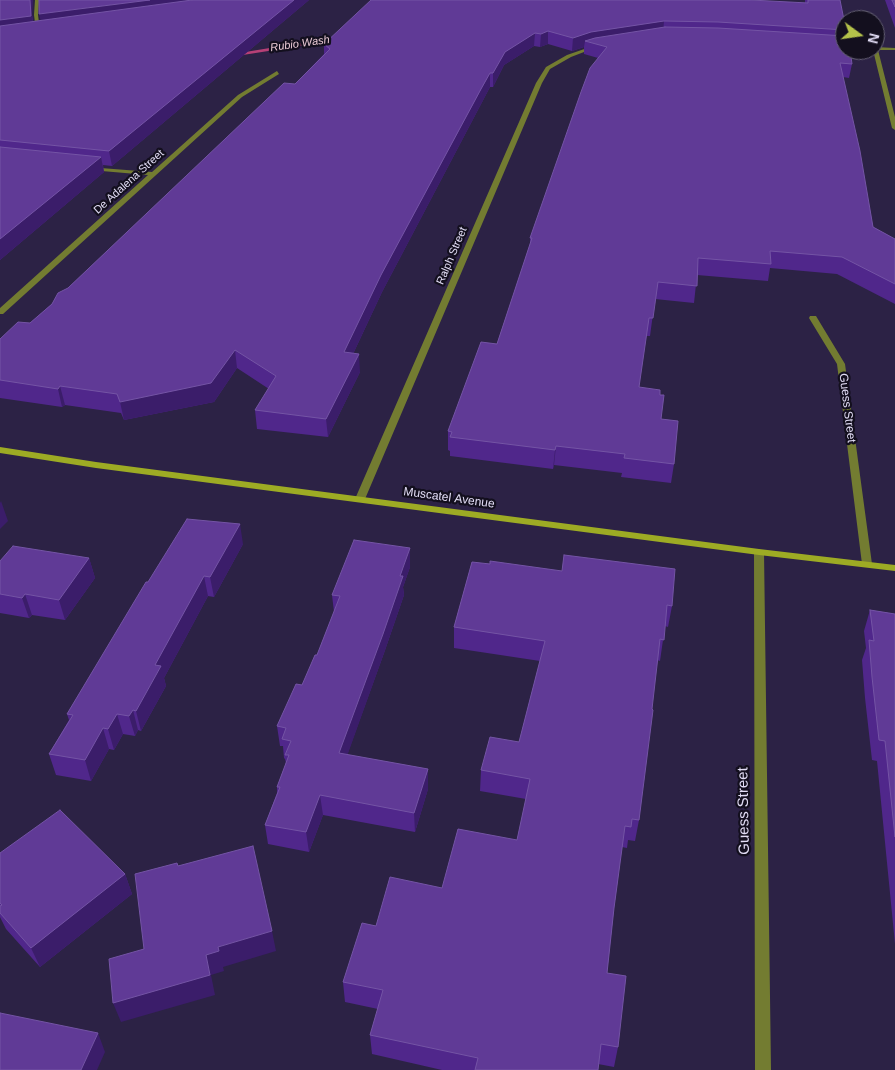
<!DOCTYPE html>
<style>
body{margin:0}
#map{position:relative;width:895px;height:1070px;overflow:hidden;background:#2c2245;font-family:Helvetica,sans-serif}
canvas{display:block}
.north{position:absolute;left:835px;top:10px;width:50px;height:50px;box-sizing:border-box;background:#130f1e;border:1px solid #656174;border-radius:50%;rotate:104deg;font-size:14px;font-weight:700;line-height:20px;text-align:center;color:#e1dcf4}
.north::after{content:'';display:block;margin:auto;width:18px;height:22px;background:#b4c24a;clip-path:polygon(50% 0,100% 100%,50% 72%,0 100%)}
</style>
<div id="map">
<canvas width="895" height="1070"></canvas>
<div class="north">N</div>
</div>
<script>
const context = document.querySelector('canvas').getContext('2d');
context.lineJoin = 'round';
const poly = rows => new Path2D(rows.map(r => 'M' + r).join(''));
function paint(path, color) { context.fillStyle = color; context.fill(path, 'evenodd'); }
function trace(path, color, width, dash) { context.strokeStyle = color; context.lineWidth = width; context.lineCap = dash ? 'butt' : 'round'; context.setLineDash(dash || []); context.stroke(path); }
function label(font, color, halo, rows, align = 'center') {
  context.font = font + ' Helvetica,sans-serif'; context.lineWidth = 4.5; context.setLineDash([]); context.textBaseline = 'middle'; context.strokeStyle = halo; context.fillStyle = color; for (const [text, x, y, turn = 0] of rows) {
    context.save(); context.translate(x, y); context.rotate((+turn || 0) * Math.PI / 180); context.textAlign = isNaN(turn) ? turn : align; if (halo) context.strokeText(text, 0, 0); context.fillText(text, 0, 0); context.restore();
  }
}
const stream = poly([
 [343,36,345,39,230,57,227,55,343,36]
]);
const street = poly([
 [35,0,39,0,38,15,40,30,38,31,36,30,34,15,35,0],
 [593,46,597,47,571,57,550,69,542,83,365,499,363,501,357,501,355,499,536,83,546,67,567,55,593,46],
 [875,47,895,48,895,50,878,50,895,117,895,130,892,128,873,50,875,50,875,47],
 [277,71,279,74,242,97,3,314,0,314,0,308,148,175,90,170,87,168,88,167,152,172,238,95,277,71],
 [810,316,816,316,845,364,872,564,867,567,862,564,837,364,809,318,810,316],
 [759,549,764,552,771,1070,755,1070,754,552,759,549]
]);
const secondary = poly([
 [0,447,96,462,759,549,895,565,895,571,759,555,96,468,0,453,0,447]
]);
const wall = poly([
 [0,0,32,15,33,21,309,0,112,166,103,165,104,172,0,260],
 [805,0,840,0,845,25,845,50,852,64,849,78,843,77,873,227,895,239,895,304,837,274,770,268,768,281,697,275,694,303,655,299,650,336,646,336,639,387,661,419,674,464,671,483,621,477,622,473,554,465,553,469,450,456,450,451,448,450,448,431,497,344,530,244,530,238,598,58,584,54,584,47,572,51,548,44,540,47,534,46,504,65,493,87,490,87,382,292,353,354,360,372,328,437,257,429,255,410,269,389,237,368,214,402,124,420,121,413,65,405,62,407,0,398,0,339,30,323,52,304,68,288,295,84,324,54,324,44,805,3],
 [885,0,895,0,895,28],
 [243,544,214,597,208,596,164,678,166,686,141,731,138,730,135,736,123,734,114,750,109,749,91,781,56,775,49,754,69,720,67,714,148,582],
 [89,558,95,578,65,620,32,615,29,618,0,613,0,561],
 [472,562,672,606,668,627,665,626,660,661,657,660,639,820,635,841,628,840,627,848,622,847,614,908,607,973,618,1047,614,1067,598,1064,598,1070,442,1070,372,1054,370,1035,378,1009,345,1002,343,982,376,926,442,888,517,840,526,799,480,791,481,770,519,742,540,661,454,648,454,627],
 [410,567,403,587,404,595,384,653,347,755,428,769,428,789,415,832,323,815,309,852,268,844,265,825,277,793,277,787,286,763,285,759,284,758,283,746,280,746,277,726,302,685,317,655,334,612,332,595],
 [870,610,895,614,895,944,877,761,872,760,865,698,862,660,866,648,864,631],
 [0,853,125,874,132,894,40,967,6,929,0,917]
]);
const shadedWall = poly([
 [30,0,33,0,32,15,34,28,0,34,0,20,29,3],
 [150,0,243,0,42,27,39,14],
 [294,0,309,0,112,166,109,151],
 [664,21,663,34,585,41,584,47,572,51,573,38,591,32],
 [548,31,548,44,540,47,541,34],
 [535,33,534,46,504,65,493,87,493,73,505,52],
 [490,73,490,87,382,292,345,371,344,352,381,275],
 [101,157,104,172,0,260,0,239],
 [235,350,237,368,214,402,124,420,120,402],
 [359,354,360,372,328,437,326,419],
 [60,386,65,405,62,407,58,389],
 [556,446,554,465,553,469,555,450],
 [1,501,8,521,0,529,0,503],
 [240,524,243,544,214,597,210,577],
 [410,548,410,567,403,587,404,595,384,653,341,773,339,753],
 [89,558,95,578,65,620,59,600],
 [204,576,208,596,164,678,166,686,141,731,136,711,155,665],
 [25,594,32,615,29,618,22,598],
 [133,710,138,730,135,736,129,716],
 [117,714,123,734,114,750,108,729],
 [103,728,109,749,91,781,85,760],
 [428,769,428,789,415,832,414,813],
 [320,795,323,815,309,852,306,832],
 [125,874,132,894,40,967,31,948],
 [272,931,276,951,223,967,224,971,211,975,215,995,121,1022,113,1003,206,955,218,947],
 [98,1033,105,1052,97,1070,81,1070]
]);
const building = poly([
 [0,0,30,0,31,16,0,20,0,0],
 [39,0,150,0,39,14,39,0],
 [192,0,294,0,109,151,0,140,0,26,192,0],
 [371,0,751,0,808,3,808,0,840,0,845,25,845,30,718,22,664,21,591,32,573,38,548,31,541,34,535,33,505,52,493,73,490,73,481,89,381,275,344,352,359,354,326,419,255,410,276,376,235,350,211,383,120,402,117,394,60,386,58,389,0,380,0,339,18,322,30,323,52,304,58,293,68,288,284,83,295,84,330,49,324,44,371,0],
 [892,0,895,0,895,7,892,0],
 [665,27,718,28,845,36,845,50,850,50,852,64,840,63,860,151,873,227,895,239,895,284,842,257,770,251,771,264,698,258,697,286,658,282,653,318,649,318,639,387,660,390,660,395,664,395,661,419,678,421,674,464,624,458,625,454,556,446,555,450,450,437,452,432,448,431,481,342,497,344,532,238,530,238,581,92,590,68,607,47,585,41,595,38,665,27],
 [0,147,101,157,0,239,0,147],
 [187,519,240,524,210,577,204,576,155,665,161,666,136,711,133,710,129,716,117,714,108,729,103,728,85,760,49,754,73,715,67,714,146,582,148,582,187,519],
 [354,540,410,548,400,576,403,576,383,634,339,753,428,769,414,813,320,795,306,832,265,825,280,787,277,787,289,755,285,755,291,741,282,739,286,728,277,726,296,684,302,685,315,655,317,655,340,596,332,595,354,540],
 [13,546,89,558,59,600,25,594,22,598,0,594,0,561,13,546],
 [564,555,675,569,672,606,667,605,664,640,660,639,652,709,653,710,639,820,632,819,631,827,625,826,614,908,607,973,626,976,618,1047,601,1044,598,1070,475,1070,478,1058,370,1035,383,990,343,982,362,923,376,926,390,877,442,888,458,829,517,840,530,779,481,770,490,737,519,742,545,641,454,627,472,562,490,564,490,561,562,571,564,555],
 [870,610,895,614,895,837,885,741,879,740,872,677,869,640,874,641,870,610],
 [60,810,125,874,31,948,0,913,0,906,2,905,0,903,0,853,60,810],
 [253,846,272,931,218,947,219,951,206,955,210,975,113,1003,109,959,144,949,135,874,177,863,178,866,253,846],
 [0,1013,98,1033,81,1070,0,1070,0,1013]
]);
const farWaternames = [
 ["Rubio Wash",300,44,-8]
];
const farStreetnames = [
 ["De Adalena Street",129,182,-42],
 ["Ralph Street",452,256,-67]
];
const streetNames = [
 ["Guess Street",847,408,83],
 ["Muscatel Avenue",449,498,8]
];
const nearStreetnames = [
 ["Guess Street",744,811,-91]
];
paint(stream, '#b64076');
paint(street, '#737c31');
paint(secondary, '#9dab24');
paint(wall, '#50278b');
paint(shadedWall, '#3b1d6a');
paint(building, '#603a96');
trace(building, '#7454a5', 1);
label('italic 11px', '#ecccd7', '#130f1e', farWaternames);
label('11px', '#e1dcf4', '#130f1e', farStreetnames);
label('12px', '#e1dcf4', '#130f1e', streetNames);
label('15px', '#e1dcf4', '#130f1e', nearStreetnames);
</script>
